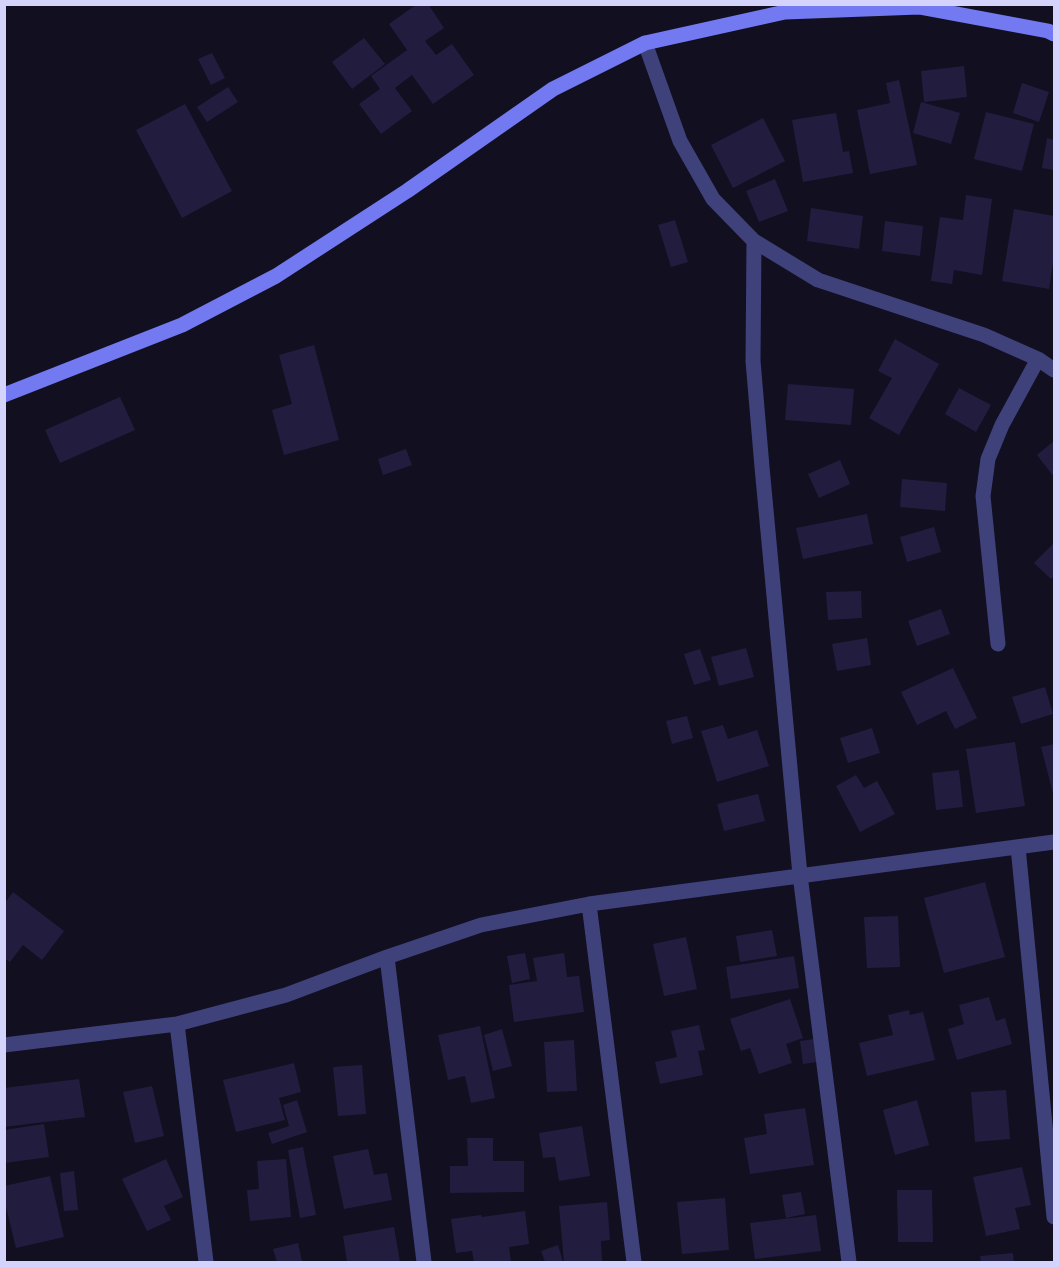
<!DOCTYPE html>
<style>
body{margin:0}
#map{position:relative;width:1059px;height:1267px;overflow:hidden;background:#110f20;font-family:"Exo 2",sans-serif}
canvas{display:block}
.frame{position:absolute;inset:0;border:6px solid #d4d3fb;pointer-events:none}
</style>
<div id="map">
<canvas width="1059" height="1267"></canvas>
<div class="frame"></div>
</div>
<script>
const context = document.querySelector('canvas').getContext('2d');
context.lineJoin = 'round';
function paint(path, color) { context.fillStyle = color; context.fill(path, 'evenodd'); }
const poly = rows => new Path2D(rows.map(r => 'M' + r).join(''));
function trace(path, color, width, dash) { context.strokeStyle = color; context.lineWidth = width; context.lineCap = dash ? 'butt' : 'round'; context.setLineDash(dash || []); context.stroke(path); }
const building = poly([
 [417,4,428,4,444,28,425,41,436,55,452,44,474,75,433,104,412,75,395,88,412,111,381,134,359,104,380,89,371,76,407,50,389,24],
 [364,38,385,64,352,89,332,62],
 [212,53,225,78,211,85,198,59],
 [964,66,967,97,924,102,921,71],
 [899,80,917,165,870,174,857,110,890,103,886,83],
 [1022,83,1049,92,1039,122,1013,113],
 [228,87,238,102,207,122,197,107],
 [921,102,960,113,951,144,913,133],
 [185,104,232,191,182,218,136,130],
 [986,112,1034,124,1022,171,974,159],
 [836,113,843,152,849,151,853,173,803,182,792,120],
 [763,118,785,161,733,188,711,145],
 [1047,138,1054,140,1054,170,1042,168],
 [775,179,788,211,759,222,746,191],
 [966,195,992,199,982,275,954,270,952,284,931,281,940,217,963,220],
 [811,208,863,216,859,249,807,241],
 [1014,209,1054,216,1054,257,1049,289,1002,281],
 [675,220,688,262,671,267,658,225],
 [885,221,923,226,920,256,882,251],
 [895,339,939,364,899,435,869,418,892,378,878,371],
 [314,345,339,440,284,455,272,410,292,404,279,355],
 [788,384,854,389,851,425,785,420],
 [959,388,991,405,976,432,945,414],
 [120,397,135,430,60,463,45,430],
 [1054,441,1054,477,1037,455],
 [406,449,412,465,383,475,378,459],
 [840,460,850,484,819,498,808,474],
 [902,479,947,483,945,511,900,507],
 [867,514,873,544,803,559,796,528],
 [934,527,941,552,907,562,900,537],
 [1054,543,1054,576,1051,579,1034,563],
 [861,591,862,618,828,620,826,592],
 [941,609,950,634,917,646,908,621],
 [867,638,871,665,837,671,832,644],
 [746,648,754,677,719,686,711,657],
 [700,649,711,680,694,685,684,654],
 [953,668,977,718,955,729,946,711,917,725,901,692],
 [1045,687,1053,714,1021,724,1012,697],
 [687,716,693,738,672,744,666,721],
 [723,725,728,739,757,730,769,766,717,782,701,731],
 [872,728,880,753,848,763,840,738],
 [1015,742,1025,806,976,813,966,749],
 [1054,744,1054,797,1041,747],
 [959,770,963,807,936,810,932,773],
 [856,775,864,788,877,781,895,814,860,832,836,786],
 [758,794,765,821,724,831,717,804],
 [985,882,1005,957,944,973,924,898],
 [13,892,64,931,42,960,23,945,10,962,4,958,4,904],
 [898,916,900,967,867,968,864,917],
 [772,930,777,956,740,962,736,936],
 [686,937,697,989,664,996,653,944],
 [525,953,530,979,512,983,507,956],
 [564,953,567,977,579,976,584,1012,514,1022,509,985,537,981,533,958],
 [794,956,799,988,731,999,726,967],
 [989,997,996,1021,1005,1018,1012,1044,957,1060,948,1029,964,1024,959,1005],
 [790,999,803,1038,786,1044,792,1063,759,1074,750,1048,741,1051,730,1019],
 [909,1010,910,1015,923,1012,935,1060,867,1076,859,1043,893,1035,888,1015],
 [699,1025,705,1050,698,1051,703,1075,660,1084,655,1062,677,1057,671,1031],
 [480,1026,495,1098,471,1103,465,1076,448,1080,438,1035],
 [502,1029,512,1066,493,1071,484,1035],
 [814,1039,817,1062,803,1064,800,1041],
 [574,1040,577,1091,547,1092,544,1042],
 [294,1063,301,1092,279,1098,285,1120,236,1132,223,1080],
 [362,1065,366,1114,338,1116,333,1067],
 [79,1079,85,1117,4,1127,4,1088],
 [152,1086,164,1136,135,1143,123,1092],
 [1006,1090,1010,1139,975,1142,971,1092],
 [297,1100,307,1132,272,1144,268,1133,289,1126,283,1105],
 [917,1100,929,1145,895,1155,883,1110],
 [805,1108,814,1165,750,1174,744,1138,767,1134,764,1114],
 [44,1124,49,1157,4,1163,4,1130],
 [582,1126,590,1176,559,1181,555,1157,543,1158,539,1133],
 [467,1138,493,1138,493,1161,524,1161,524,1192,450,1193,450,1166,468,1166],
 [303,1147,316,1215,300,1218,288,1150],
 [368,1149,374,1175,387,1173,392,1200,344,1209,333,1156],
 [166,1159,183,1197,164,1206,171,1220,147,1231,122,1179],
 [286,1159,291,1217,250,1221,247,1190,259,1189,257,1161],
 [1022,1167,1031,1205,1015,1208,1020,1229,986,1236,973,1177],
 [74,1171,78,1210,64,1211,60,1173],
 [50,1176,64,1237,16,1248,4,1199,4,1186],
 [897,1190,932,1190,933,1242,898,1242],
 [801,1192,805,1214,786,1218,782,1195],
 [725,1198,729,1250,682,1254,677,1202],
 [607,1202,610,1240,601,1241,602,1262,564,1262,559,1206],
 [525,1211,529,1244,509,1247,511,1262,474,1262,472,1251,456,1253,451,1219,481,1215,482,1217],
 [816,1215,821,1251,755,1259,750,1223],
 [394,1227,400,1262,347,1262,343,1236],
 [298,1243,302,1261,294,1262,277,1262,273,1249],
 [558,1245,563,1262,545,1262,541,1251],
 [1013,1253,1014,1262,981,1262,980,1256]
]);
const street = poly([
 [645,43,680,141,713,199,754,241,818,280,984,335,1038,359,1054,370],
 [754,241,753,361,762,467,800,875,849,1262],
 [998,644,983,496,988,459,1002,425,1038,359],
 [1018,847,1054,1217],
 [589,904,634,1262],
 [387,957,424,1262],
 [177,1024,206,1262],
 [4,1045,177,1024,286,995,387,957,481,925,589,904,1054,842]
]);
const secondary = poly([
 [4,395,182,325,276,276,407,191,553,89,645,43,785,12,919,7,1048,31,1054,34]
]);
paint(building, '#221d3f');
trace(street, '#3f417b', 15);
trace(secondary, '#7379f1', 15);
</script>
